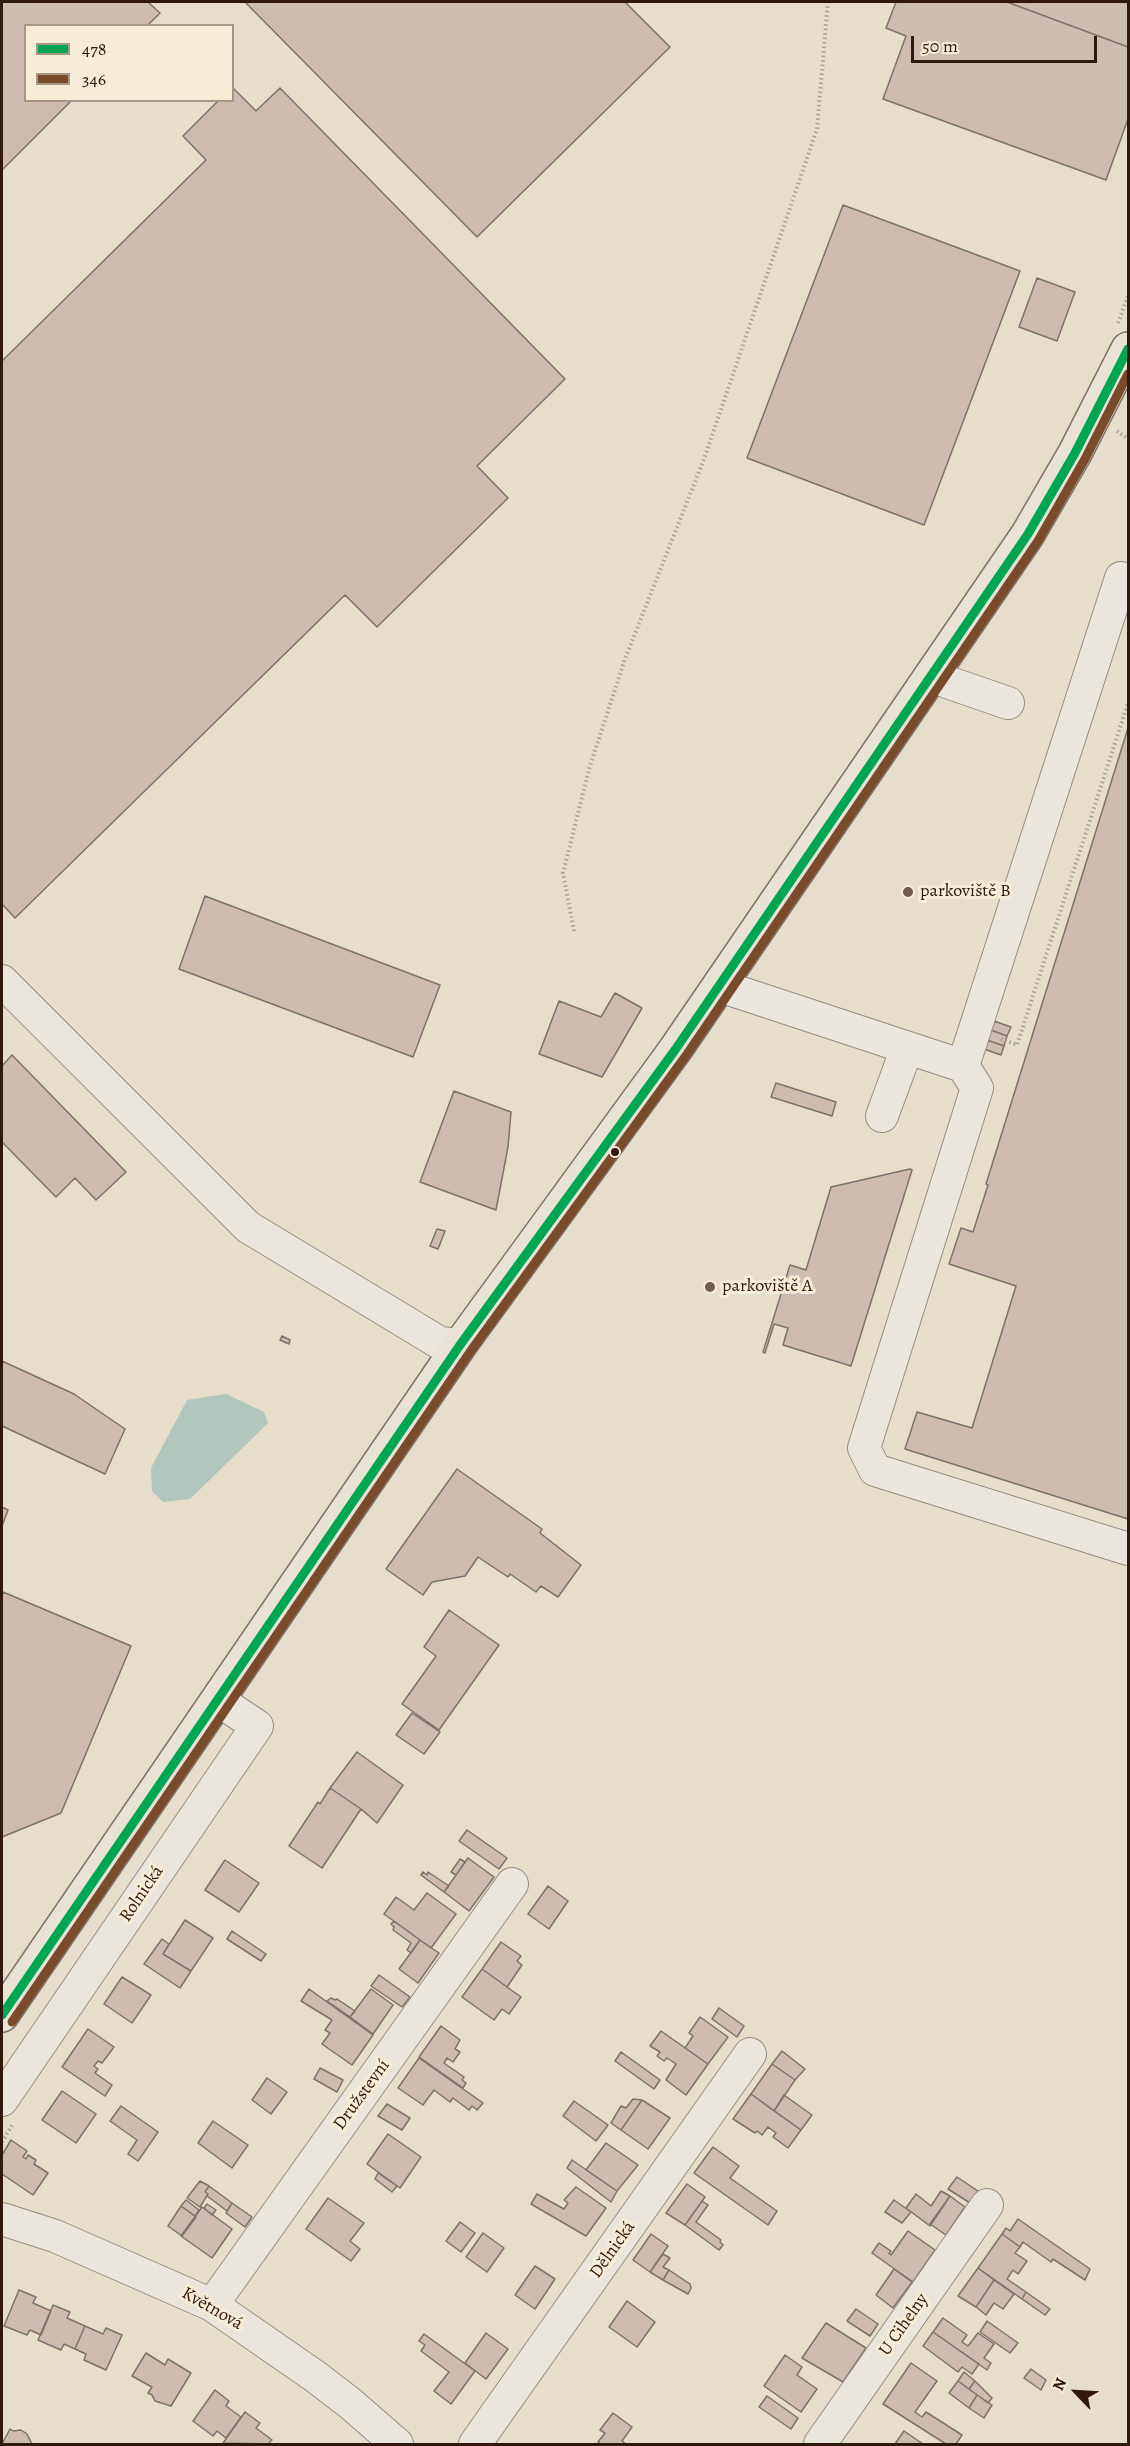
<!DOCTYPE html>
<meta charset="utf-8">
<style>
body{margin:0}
#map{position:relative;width:1130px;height:2446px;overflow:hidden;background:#e6ddcb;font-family:Alegreya,serif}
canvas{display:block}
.frame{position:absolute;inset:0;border:3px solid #30180e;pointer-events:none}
.legend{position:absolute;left:24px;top:24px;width:210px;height:78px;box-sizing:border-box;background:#f7ecd5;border:2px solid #a79785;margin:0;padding:8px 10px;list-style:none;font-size:18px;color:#30180e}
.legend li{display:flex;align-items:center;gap:12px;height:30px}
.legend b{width:30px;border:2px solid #a79785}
.north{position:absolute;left:1046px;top:2362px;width:60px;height:60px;-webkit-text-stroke:4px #f7ecd5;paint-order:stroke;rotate:295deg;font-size:16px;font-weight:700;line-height:24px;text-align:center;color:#30180e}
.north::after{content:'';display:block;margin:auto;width:21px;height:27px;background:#30180e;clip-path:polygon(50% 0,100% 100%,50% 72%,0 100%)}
.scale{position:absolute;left:911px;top:36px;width:186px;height:27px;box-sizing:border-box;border:3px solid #30180e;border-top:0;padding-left:8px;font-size:18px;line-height:21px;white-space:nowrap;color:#30180e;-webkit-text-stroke:4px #f7ecd5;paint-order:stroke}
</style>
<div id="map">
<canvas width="1130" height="2446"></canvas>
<div class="frame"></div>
<ul class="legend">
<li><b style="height:8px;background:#00a651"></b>478</li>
<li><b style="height:8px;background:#7a4b2a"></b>346</li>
</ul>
<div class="north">N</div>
<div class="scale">50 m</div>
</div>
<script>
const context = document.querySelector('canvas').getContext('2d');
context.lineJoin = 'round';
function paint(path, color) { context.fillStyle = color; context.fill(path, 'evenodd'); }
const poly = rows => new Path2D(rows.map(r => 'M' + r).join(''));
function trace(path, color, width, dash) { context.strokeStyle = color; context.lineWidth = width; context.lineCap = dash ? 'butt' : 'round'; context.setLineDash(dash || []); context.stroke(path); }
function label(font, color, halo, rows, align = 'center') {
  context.font = font + ' Alegreya,serif'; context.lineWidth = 6; context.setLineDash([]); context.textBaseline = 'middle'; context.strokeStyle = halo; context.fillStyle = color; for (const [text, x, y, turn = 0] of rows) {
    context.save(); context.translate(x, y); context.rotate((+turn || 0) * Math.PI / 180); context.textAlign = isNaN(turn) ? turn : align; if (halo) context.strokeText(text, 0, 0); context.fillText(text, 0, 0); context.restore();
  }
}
const water = poly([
 [226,1394,264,1412,268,1423,190,1499,163,1502,152,1491,151,1468,187,1400]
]);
const building = poly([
 [2,2,148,2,160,13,147,26,26,26,26,100,72,100,2,170,2,2],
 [245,2,625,2,670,47,477,237,245,2],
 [896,2,1007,2,1128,47,1128,119,1106,180,883,99,906,36,886,28,896,2],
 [1007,2,1128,2,1128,47,1007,2],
 [232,87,256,111,280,88,565,379,477,466,508,498,377,627,345,595,15,918,2,904,2,361,206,160,183,136,219,100,232,100,232,87],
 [843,205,1020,271,924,525,747,458,843,205],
 [1037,278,1075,292,1057,341,1019,327,1037,278],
 [1128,728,1128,1519,905,1449,917,1412,972,1428,1016,1286,949,1264,961,1228,973,1232,988,1185,986,1184,1128,728],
 [205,896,440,985,413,1057,179,969,205,896],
 [615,993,642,1008,602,1077,539,1054,559,1001,601,1017,615,993],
 [994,1021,1011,1027,1007,1036,991,1030,994,1021],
 [991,1030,1007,1036,1004,1046,987,1040,991,1030],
 [987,1040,1004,1046,1001,1055,984,1049,987,1040],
 [12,1055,126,1172,96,1200,75,1178,56,1197,2,1142,2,1066,12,1055],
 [776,1083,836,1102,832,1116,771,1097,776,1083],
 [454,1091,511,1112,508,1147,496,1210,420,1182,454,1091],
 [910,1169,912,1170,851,1366,783,1345,788,1328,774,1324,765,1353,763,1352,790,1265,806,1270,831,1187,910,1169],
 [437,1229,445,1231,438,1249,430,1246,437,1229],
 [282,1336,290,1340,289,1344,280,1340,282,1336],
 [2,1361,74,1394,125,1429,105,1474,2,1426,2,1361],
 [457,1469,542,1529,540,1533,581,1565,558,1597,541,1586,536,1592,510,1574,508,1577,478,1557,465,1576,432,1582,423,1595,386,1569,457,1469],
 [2,1507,8,1510,2,1526,2,1507],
 [3,1592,131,1646,61,1813,2,1837,2,1596,3,1592],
 [449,1610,499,1645,439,1730,402,1704,436,1656,424,1647,449,1610],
 [412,1713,440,1732,424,1754,396,1735,412,1713],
 [357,1752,403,1785,377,1823,361,1809,330,1788,357,1752],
 [330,1788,361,1809,322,1868,289,1846,318,1802,320,1804,330,1788],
 [467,1830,507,1858,499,1869,459,1841,467,1830],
 [468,1858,494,1877,469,1911,444,1892,468,1858],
 [460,1859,465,1862,456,1875,451,1872,460,1859],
 [225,1860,259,1883,239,1912,205,1890,225,1860],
 [423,1872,427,1875,428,1872,449,1886,444,1892,421,1875,423,1872],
 [548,1886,568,1901,549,1929,528,1914,548,1886],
 [427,1893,456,1914,431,1948,384,1914,396,1897,414,1910,427,1893],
 [185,1920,213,1938,191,1971,163,1954,185,1920],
 [394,1921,420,1940,411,1953,407,1950,411,1943,393,1930,394,1927,391,1924,394,1921],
 [232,1931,266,1954,261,1961,227,1939,232,1931],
 [162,1939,169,1944,163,1954,191,1971,180,1988,144,1964,162,1939],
 [420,1940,439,1953,418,1983,399,1969,420,1940],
 [501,1942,521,1956,517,1961,522,1965,507,1987,482,1969,501,1942],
 [482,1969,521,1997,509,2014,502,2009,494,2020,462,1997,482,1969],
 [379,1975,410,1997,402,2007,371,1986,379,1975],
 [122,1977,151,1995,132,2023,104,2004,122,1977],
 [309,1989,373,2035,352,2065,322,2044,330,2033,325,2030,332,2020,301,2001,309,1989],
 [371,1989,393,2005,373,2034,350,2017,371,1989],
 [331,1998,335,2000,337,1999,355,2011,350,2017,327,2001,331,1998],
 [719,2008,744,2026,737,2037,712,2019,719,2008],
 [700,2017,728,2037,708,2064,685,2048,693,2036,689,2033,700,2017],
 [441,2026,460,2040,455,2049,460,2052,453,2062,447,2058,444,2063,464,2077,462,2080,466,2083,463,2088,419,2057,441,2026],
 [88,2029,114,2047,102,2063,98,2061,94,2066,98,2069,95,2073,112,2085,105,2096,62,2067,88,2029],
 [661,2031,708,2064,686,2095,666,2080,676,2064,667,2058,664,2061,657,2056,660,2052,650,2046,661,2031],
 [782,2051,805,2069,795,2080,772,2064,782,2051],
 [621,2052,660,2080,654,2089,615,2061,621,2052],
 [419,2058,483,2103,477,2110,472,2106,469,2110,453,2098,450,2102,434,2090,423,2105,398,2088,419,2058],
 [772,2064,795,2080,774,2111,751,2094,772,2064],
 [320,2068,343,2080,337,2092,314,2079,320,2068],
 [267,2078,287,2092,271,2114,252,2100,267,2078],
 [62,2091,96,2114,76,2143,42,2120,62,2091],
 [751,2094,801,2130,788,2148,773,2137,776,2133,768,2127,762,2135,757,2131,755,2133,733,2119,751,2094],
 [784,2095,812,2115,801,2130,774,2111,784,2095],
 [633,2099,642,2100,621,2130,611,2123,621,2106,626,2108,633,2099],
 [642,2100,670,2118,648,2149,621,2130,642,2100],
 [574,2101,608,2125,596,2141,563,2116,574,2101],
 [387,2104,410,2118,402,2130,378,2116,387,2104],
 [121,2106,158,2132,138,2161,128,2154,137,2140,110,2121,121,2106],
 [213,2121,248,2145,232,2168,198,2143,213,2121],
 [388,2134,421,2157,400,2188,367,2164,388,2134],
 [11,2140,27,2151,23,2157,26,2159,28,2155,36,2160,34,2164,48,2173,33,2195,2,2174,2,2155,11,2140],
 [606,2143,638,2165,617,2191,586,2170,606,2143],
 [713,2147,739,2166,730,2178,777,2211,768,2225,694,2173,713,2147],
 [572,2160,617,2191,611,2202,567,2168,572,2160],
 [378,2173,397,2186,392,2192,375,2179,378,2173],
 [957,2177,978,2191,970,2203,948,2189,957,2177],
 [200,2181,209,2186,205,2192,208,2194,200,2207,187,2198,200,2181],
 [687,2184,705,2197,685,2225,666,2213,687,2184],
 [209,2186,232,2203,227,2211,207,2196,208,2194,205,2192,209,2186],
 [576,2187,606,2208,586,2236,531,2204,537,2194,564,2209,568,2203,564,2200,576,2187],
 [941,2191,950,2196,930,2226,906,2208,916,2194,931,2206,941,2191],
 [950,2196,965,2207,946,2235,930,2224,950,2196],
 [328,2198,364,2223,350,2241,360,2249,351,2261,306,2229,328,2198],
 [186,2200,199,2210,195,2216,181,2206,186,2200],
 [894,2200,911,2212,902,2223,885,2212,894,2200],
 [702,2201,708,2205,696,2222,721,2240,720,2242,723,2245,719,2250,685,2225,702,2201],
 [232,2203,252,2217,245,2227,226,2213,232,2203],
 [207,2204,216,2210,212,2215,204,2208,207,2204],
 [181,2206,196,2217,182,2236,168,2226,181,2206],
 [202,2207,232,2229,212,2258,181,2236,202,2207],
 [1018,2219,1090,2269,1085,2280,1053,2259,1051,2262,1023,2242,1020,2247,1002,2234,1006,2228,1010,2231,1018,2219],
 [460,2222,475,2233,461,2252,446,2241,460,2222],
 [908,2231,935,2250,913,2282,872,2253,879,2243,891,2251,889,2253,891,2255,908,2231],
 [483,2233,504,2248,487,2272,466,2257,483,2233],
 [651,2234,668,2246,650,2272,633,2260,651,2234],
 [1002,2234,1020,2247,1015,2253,1027,2261,1018,2274,1013,2270,1007,2279,1026,2292,1022,2299,978,2268,1002,2234],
 [663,2254,670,2258,663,2267,669,2270,663,2280,650,2272,663,2254],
 [535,2266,555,2279,535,2309,515,2295,535,2266],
 [978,2268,994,2280,976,2307,958,2296,978,2268],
 [894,2269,912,2282,893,2308,876,2295,894,2269],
 [669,2270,690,2284,691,2288,688,2294,663,2280,669,2270],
 [994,2280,1014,2294,1003,2309,994,2303,986,2315,976,2307,994,2280],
 [19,2290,36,2297,33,2303,51,2311,41,2335,30,2330,27,2335,4,2326,19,2290],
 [1026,2292,1050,2309,1045,2315,1022,2299,1026,2292],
 [627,2301,655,2322,637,2347,609,2327,627,2301],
 [53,2305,70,2312,67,2318,85,2326,75,2349,64,2344,61,2350,38,2340,53,2305],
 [856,2309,878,2324,870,2336,847,2321,856,2309],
 [943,2318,967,2335,962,2342,968,2346,978,2333,994,2344,984,2358,991,2363,987,2370,933,2332,943,2318],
 [987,2321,1018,2343,1010,2353,980,2332,987,2321],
 [826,2323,866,2348,843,2382,802,2358,826,2323],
 [85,2326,103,2334,106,2328,122,2335,106,2370,84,2360,86,2354,75,2349,85,2326],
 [933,2332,979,2364,972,2374,962,2367,958,2372,923,2346,933,2332],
 [486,2333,508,2349,486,2379,465,2363,486,2333],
 [424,2334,475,2371,451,2404,434,2391,449,2372,421,2351,425,2345,419,2341,424,2334],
 [146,2353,165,2365,168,2359,191,2373,171,2406,155,2401,152,2395,148,2393,152,2387,132,2376,146,2353],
 [785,2355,802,2367,797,2375,817,2389,801,2412,764,2386,785,2355],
 [911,2363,937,2381,915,2412,922,2417,926,2412,962,2435,956,2444,946,2444,883,2404,911,2363],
 [1031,2369,1046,2380,1041,2390,1024,2378,1031,2369],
 [964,2372,975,2381,969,2389,958,2381,964,2372],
 [958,2381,977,2395,969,2408,949,2393,958,2381],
 [975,2381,992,2398,988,2403,969,2389,975,2381],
 [215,2390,229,2401,226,2406,241,2417,226,2438,217,2431,213,2436,193,2421,215,2390],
 [977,2395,992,2405,984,2418,969,2408,977,2395],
 [767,2396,798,2418,791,2429,759,2407,767,2396],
 [245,2412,260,2423,256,2428,272,2440,268,2444,223,2443,245,2412],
 [613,2413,632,2427,622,2441,626,2444,601,2444,598,2442,605,2433,600,2430,613,2413],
 [10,2429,13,2431,21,2430,27,2434,32,2444,2,2444,10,2429],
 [904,2431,923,2444,895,2444,904,2431]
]);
const path = poly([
 [1118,323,1128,296],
 [1117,431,1128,439],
 [574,931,563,873,589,769,625,659,704,459,817,129,828,2],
 [1001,1039,1017,1045,1128,703],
 [2,2142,12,2125]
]);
const minor = poly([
 [933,673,947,682,1008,703],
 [2,981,248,1227,440,1343,460,1345],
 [720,986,963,1066,977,1088,864,1448,875,1470,1128,1549],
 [963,1066,1121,578],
 [882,1116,907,1048],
 [2,2100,257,1726,218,1700],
 [2,2219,55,2236,212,2305,316,2377,351,2404,397,2444],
 [212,2305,512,1884],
 [475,2444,750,2054],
 [820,2444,987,2205]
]);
const major = poly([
 [2,2015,460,1345,675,1050,1028,534,1075,453,1128,349]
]);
const bus1 = poly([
 [2,2015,460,1345,675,1050,1028,534,1075,453,1128,349]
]);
const bus2 = poly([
 [12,2022,470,1352,685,1057,1038,541,1085,459,1128,374]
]);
const markers = [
 [908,892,6,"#705d50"],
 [615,1152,5,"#30180e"],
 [710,1287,6,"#705d50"]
];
const poiNames = [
 ["parkoviště B",920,892],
 ["parkoviště A",722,1287]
];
const streetNames = [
 ["Rolnická",142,1894,-56],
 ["Družstevní",362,2095,-54],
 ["Dělnická",613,2250,-55],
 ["Květnová",212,2309,30],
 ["U Cihelny",904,2325,-55]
];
paint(water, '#b2c6be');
paint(building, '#cebbb2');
trace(building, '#7c7369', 1.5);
trace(minor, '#968d82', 34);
trace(major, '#7c7369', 36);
trace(path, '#a7a199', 4, [1.5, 3]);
trace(minor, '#ebe6dd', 32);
trace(major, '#e8e2d7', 33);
trace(bus1, '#00a651', 9);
trace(bus2, '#7a4b2a', 9);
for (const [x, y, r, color] of markers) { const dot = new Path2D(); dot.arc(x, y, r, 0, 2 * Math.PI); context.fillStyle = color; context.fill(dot); trace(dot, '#f7ecd5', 2); }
label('18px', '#30180e', '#f7ecd5', poiNames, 'left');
label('18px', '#30180e', '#f7ecd5', streetNames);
</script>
